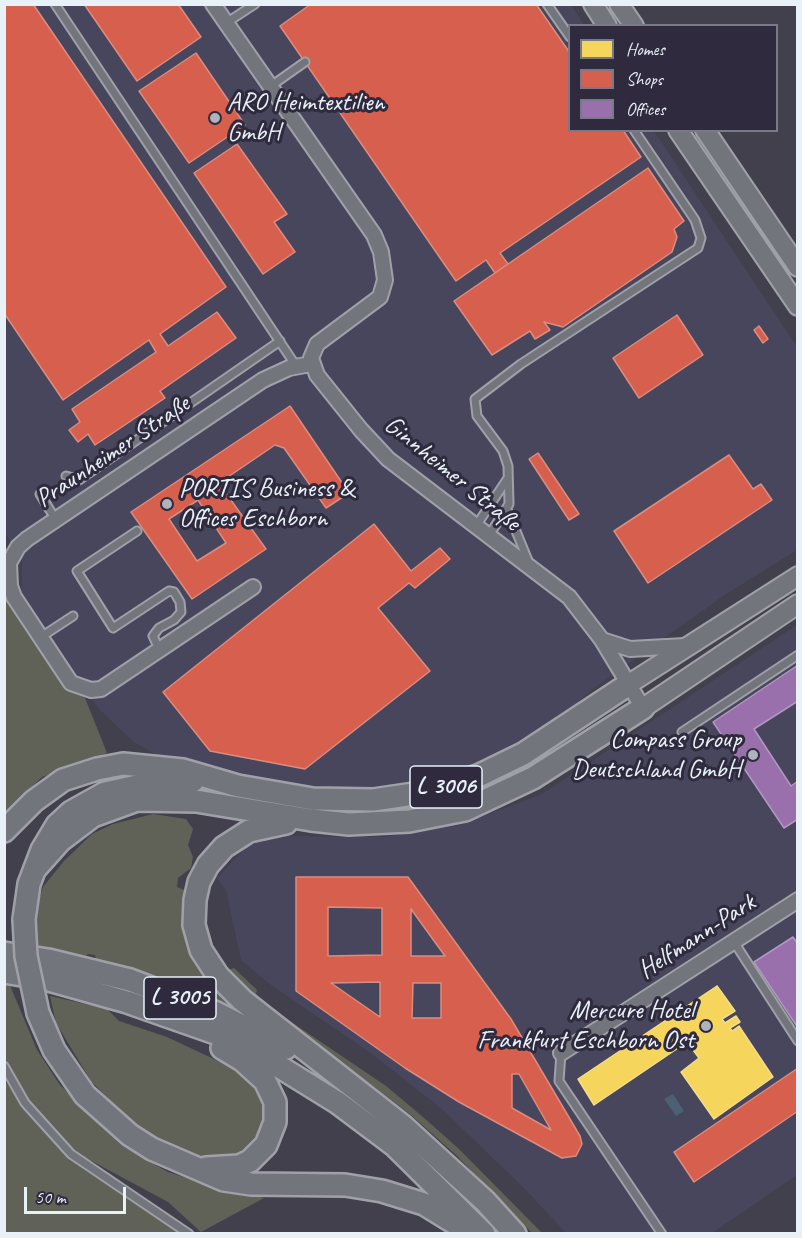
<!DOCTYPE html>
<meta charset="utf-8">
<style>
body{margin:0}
#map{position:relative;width:802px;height:1238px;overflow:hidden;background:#42404c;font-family:Caveat,sans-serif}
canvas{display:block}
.frame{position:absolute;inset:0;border:6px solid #e8f1f8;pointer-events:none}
.legend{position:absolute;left:568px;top:24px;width:210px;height:108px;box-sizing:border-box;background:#2f2a3d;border:2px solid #797a88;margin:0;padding:8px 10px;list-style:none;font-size:18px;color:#e8f1f8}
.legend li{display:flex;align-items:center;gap:12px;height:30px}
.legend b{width:30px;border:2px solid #797a88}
.scale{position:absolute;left:24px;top:1187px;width:102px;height:27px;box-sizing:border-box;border:3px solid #e8f1f8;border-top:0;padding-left:8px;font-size:18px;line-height:21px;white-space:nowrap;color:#e8f1f8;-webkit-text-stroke:4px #2f2a3d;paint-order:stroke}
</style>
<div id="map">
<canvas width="802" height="1238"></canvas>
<div class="frame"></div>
<ul class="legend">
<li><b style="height:16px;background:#f6d55c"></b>Homes</li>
<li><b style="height:16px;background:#d6604d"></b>Shops</li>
<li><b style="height:16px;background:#9970ab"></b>Offices</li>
</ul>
<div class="scale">50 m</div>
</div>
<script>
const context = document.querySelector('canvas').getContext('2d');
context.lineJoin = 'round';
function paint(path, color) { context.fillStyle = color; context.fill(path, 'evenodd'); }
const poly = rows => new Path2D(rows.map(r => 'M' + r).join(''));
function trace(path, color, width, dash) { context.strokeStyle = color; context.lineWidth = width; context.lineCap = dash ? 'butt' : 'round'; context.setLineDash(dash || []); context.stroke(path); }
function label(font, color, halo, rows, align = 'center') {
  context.font = font + ' Caveat,sans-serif'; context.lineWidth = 6; context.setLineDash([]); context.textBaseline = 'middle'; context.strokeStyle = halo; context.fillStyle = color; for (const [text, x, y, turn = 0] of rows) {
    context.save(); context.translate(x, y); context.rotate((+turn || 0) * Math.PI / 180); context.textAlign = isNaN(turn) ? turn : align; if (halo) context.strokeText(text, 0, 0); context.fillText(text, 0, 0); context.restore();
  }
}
const built = poly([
 [5,5,571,5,584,25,570,26,570,130,654,131,797,347,797,550,723,596,590,691,566,713,533,735,502,755,446,777,381,791,321,789,163,758,135,743,100,710,22,599,22,560,5,533],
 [797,625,797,1175,712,1233,566,1233,523,1187,442,1109,371,1053,271,985,241,960,226,890,217,878,250,843,294,836,384,837,461,825,542,794]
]);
const green = poly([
 [4,593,62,683,72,692,85,698,107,753,42,777,5,813],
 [604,712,606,714,543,756,443,806,354,817,308,810,390,809,451,796,537,757],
 [153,814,186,819,193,829,188,845,193,857,191,868,178,878,177,887,184,890,184,904,188,905,247,1015,97,963,95,955,88,954,83,959,38,949,35,911,43,887,64,861,92,834,113,824],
 [234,968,257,990,256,994,278,1013,386,1086,423,1117,459,1149,542,1233,532,1233,455,1154,411,1115,223,972],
 [4,983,9,983,37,1050,60,1085,112,1135,139,1156,168,1172,219,1188,264,1198,201,1232,168,1202,75,1152,29,1102,5,1058],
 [50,996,107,1009,119,1021,167,1037,235,1069,254,1088,264,1107,264,1126,250,1151,229,1159,202,1159,166,1145,128,1119,91,1081,56,1023],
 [5,1081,85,1170,181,1233,5,1234]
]);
const water = poly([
 [673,1094,684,1111,676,1116,664,1099]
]);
const homes = poly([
 [717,986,735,1011,722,1019,725,1023,736,1016,740,1022,730,1028,732,1031,739,1026,773,1077,714,1119,681,1072,699,1058,687,1042,594,1105,578,1079,717,986]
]);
const shops = poly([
 [4,4,33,4,226,287,160,334,168,346,217,312,236,338,160,391,165,398,95,445,88,434,78,442,69,430,80,422,72,409,156,352,149,340,63,400,4,313,4,4],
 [84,4,178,4,201,37,137,81,84,4],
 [311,4,536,4,570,53,570,130,623,130,641,157,500,253,508,264,495,273,486,260,456,281,280,26,311,4],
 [196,53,245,125,189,163,139,91,196,53],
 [237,144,287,214,274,222,295,252,263,274,194,173,237,144],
 [648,168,684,221,674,229,677,237,672,252,563,327,544,322,550,330,535,339,530,331,492,355,454,301,648,168],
 [677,315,703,355,639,398,613,358,677,315],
 [759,326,768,339,763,343,754,330,759,326],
 [290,406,349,493,326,508,284,448,275,445,225,479,223,489,266,549,192,599,131,512,290,406],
 [198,500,226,543,197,561,169,519,198,500],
 [538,453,579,514,569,520,529,459,538,453],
 [729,455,753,489,761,484,772,500,648,583,614,531,729,455],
 [374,524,411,571,440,548,450,559,415,588,409,583,378,608,430,671,305,769,210,751,163,692,374,524],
 [296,877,408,877,511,1019,580,1136,582,1144,576,1156,562,1158,459,1102,405,1068,296,991,296,877],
 [328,907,382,908,382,955,328,956,328,907],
 [411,909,445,956,411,956,411,909],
 [380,982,380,1017,331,983,380,982],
 [413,983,441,983,441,1018,412,1018,413,983],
 [512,1074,519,1074,551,1130,512,1108,512,1074],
 [798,1068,798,1111,694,1182,674,1152,798,1068]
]);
const offices = poly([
 [798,665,798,701,754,729,791,786,798,781,798,819,784,828,713,722,798,665],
 [793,937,798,944,798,1028,754,962,793,937]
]);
const service = poly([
 [55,4,296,366],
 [547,4,570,37],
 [226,23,255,4],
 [271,86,305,62],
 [66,476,79,480,280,341],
 [40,494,56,520],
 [507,509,529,563],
 [476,526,508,478],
 [137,531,77,571,113,628,169,591,174,592,180,602,181,612,174,620,159,628,153,636,160,651],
 [488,537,509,504,508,466,503,451,477,416,475,399,521,364,698,248,701,238,695,220,634,130],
 [41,637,73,616],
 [682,732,798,655],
 [734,942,798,1041],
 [561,1053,559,1081,662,1234],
 [4,1066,25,1103,71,1154,189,1234]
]);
const minor = poly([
 [213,4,374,235,381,252,385,280,380,297,317,344,311,358,317,375,361,430,388,459,569,597,602,640,643,708],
 [253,587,101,689,91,690,71,683,14,597,10,586,9,563,18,547,27,539,263,380,289,368,311,364],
 [602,640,630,649,685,646],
 [561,1053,798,900]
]);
const secondary = poly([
 [593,4,607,26],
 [619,4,634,26],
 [678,130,798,306],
 [705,130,798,267],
 [629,684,798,576],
 [643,708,798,604]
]);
const trunk = poly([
 [286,823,249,831,224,847,208,865,199,882,195,900,194,925,201,950,218,976,242,1000,403,1126,485,1201,515,1234],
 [4,831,34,801,63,780,97,769,123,764,183,770,238,786,313,799,373,800,434,791,480,775,523,754,629,684],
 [35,869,60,841,93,816,137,800,196,801,311,820,349,824,409,821,465,810,533,778,643,708],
 [24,919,29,884,42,850,57,825,71,812,105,793,151,783,193,781],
 [4,953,48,960,130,980,214,1012,286,1048],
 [4,972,45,979,127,1002,224,1036,254,1051,338,1103,394,1145,484,1234],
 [38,1013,54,1050,85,1095,130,1135,152,1149,224,1180,251,1184,345,1185,382,1191,424,1204,471,1233],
 [206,1168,239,1166,250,1161,266,1145,275,1122,275,1102,265,1081,242,1060,222,1048]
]);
const trunkBridge = poly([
 [24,919,26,956,38,1013]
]);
const markers = [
 [215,118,6,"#aeb3bc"],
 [167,504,6,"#aeb3bc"],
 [753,755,6,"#aeb3bc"],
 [706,1026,6,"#aeb3bc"]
];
const shields = [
 [446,787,72],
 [180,998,72]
];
const shieldNames = [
 ["L 3006",446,787],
 ["L 3005",180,998]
];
const poiNames = [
 ["ARO Heimtextilien",227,103],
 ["GmbH",227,133],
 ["PORTIS Business &",179,489],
 ["Offices Eschborn",179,519],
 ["Compass Group",741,740,"right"],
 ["Deutschland GmbH",741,770,"right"],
 ["Mercure Hotel",694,1011,"right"],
 ["Frankfurt Eschborn Ost",694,1041,"right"]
];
const streetNames = [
 ["Praunheimer Straße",113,452,-34],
 ["Ginnheimer Straße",452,474,39],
 ["Helfmann-Park",697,937,-33]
];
paint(built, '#48465c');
paint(green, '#616257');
paint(water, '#4b6073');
paint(homes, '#f6d55c');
trace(homes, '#f2dd8b', 1.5);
paint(shops, '#d6604d');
trace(shops, '#db8c80', 1.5);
paint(offices, '#9970ab');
trace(offices, '#b197c2', 1.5);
trace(service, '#a0a1a8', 11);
trace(minor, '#a0a1a8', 18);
trace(secondary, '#a0a1a8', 22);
trace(trunk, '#a0a1a8', 26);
trace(service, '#73757c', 7);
trace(minor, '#73757c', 14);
trace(secondary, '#73757c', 18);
trace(trunk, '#73757c', 21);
trace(trunkBridge, '#a0a1a8', 26, []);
trace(trunkBridge, '#73757c', 21);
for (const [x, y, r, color] of markers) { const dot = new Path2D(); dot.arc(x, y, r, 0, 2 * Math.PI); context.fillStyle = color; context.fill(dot); trace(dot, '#2f2a3d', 2); }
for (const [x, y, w] of shields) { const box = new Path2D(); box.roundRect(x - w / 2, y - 21, w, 42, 4.5); context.fillStyle = '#2f2a3d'; context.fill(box); trace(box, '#e8f1f8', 1.5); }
label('bold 24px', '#e8f1f8', null, shieldNames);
label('26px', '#e8f1f8', '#2f2a3d', poiNames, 'left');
label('26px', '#e8f1f8', '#2f2a3d', streetNames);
</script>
